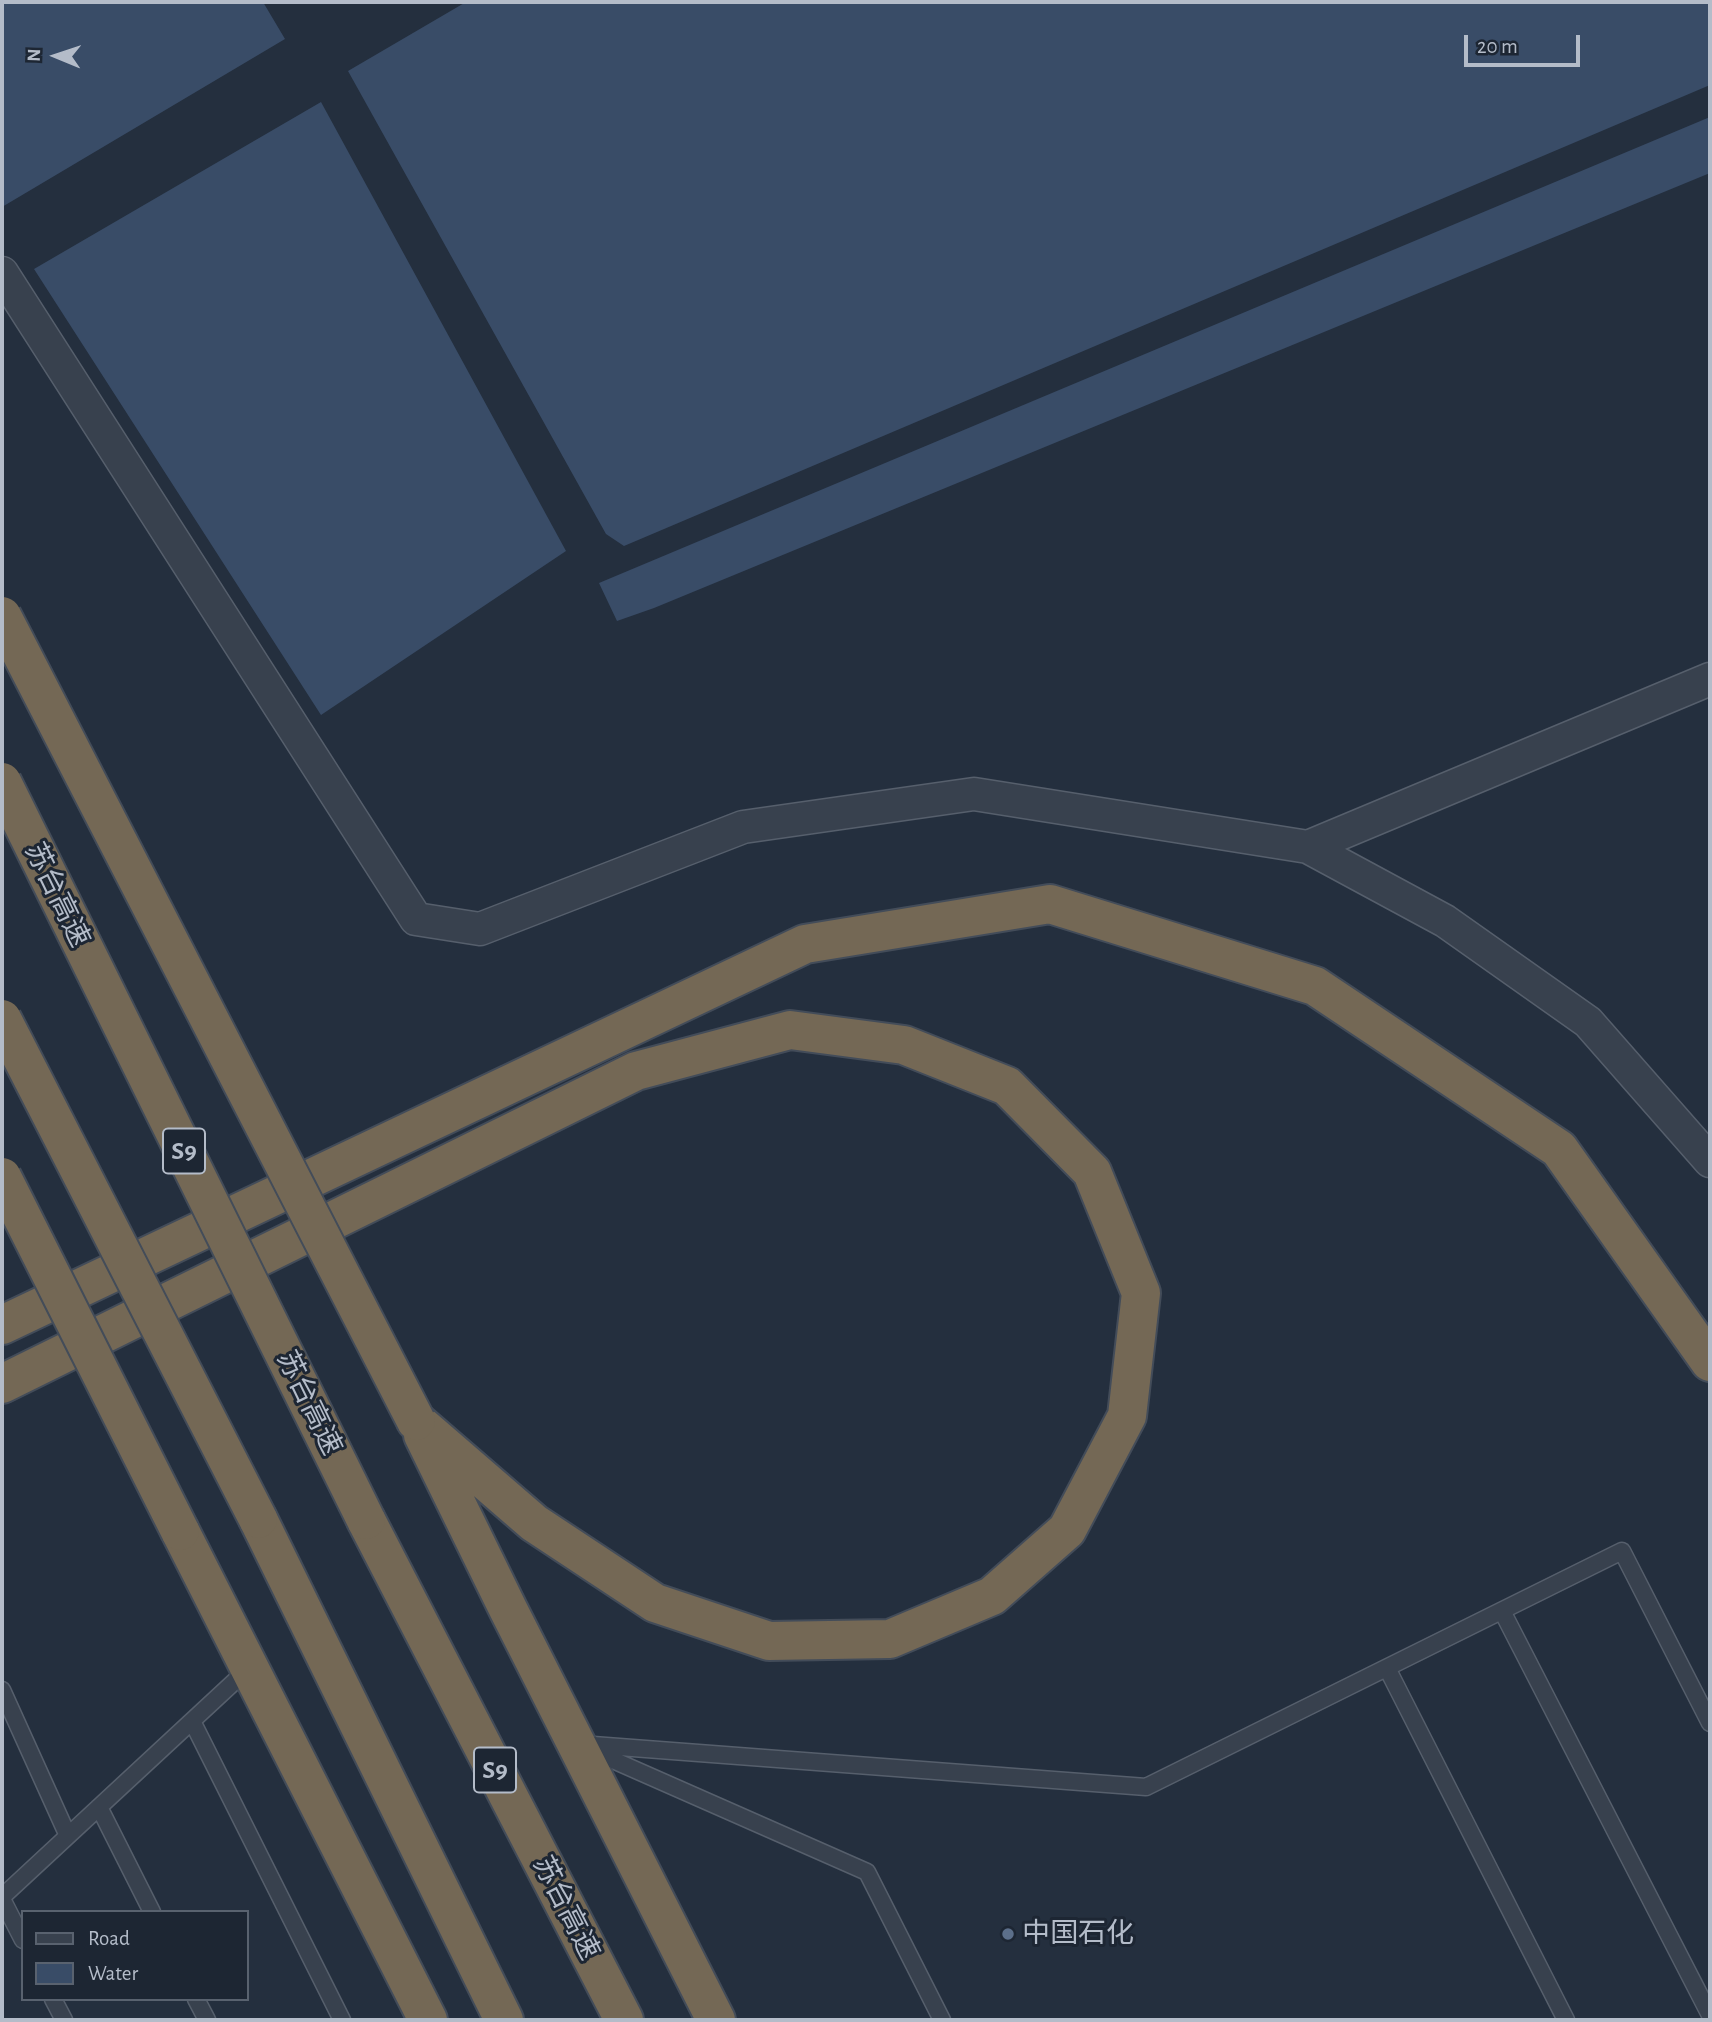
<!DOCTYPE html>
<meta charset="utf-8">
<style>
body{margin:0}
#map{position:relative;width:1712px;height:2022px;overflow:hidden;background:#242f3e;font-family:"Alegreya Sans",sans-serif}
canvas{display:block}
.frame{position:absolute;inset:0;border:4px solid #b4bcc9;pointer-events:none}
.legend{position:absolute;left:21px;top:1910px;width:228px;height:91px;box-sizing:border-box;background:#1d2633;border:2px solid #59626f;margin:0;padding:9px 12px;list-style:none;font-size:21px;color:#b4bcc9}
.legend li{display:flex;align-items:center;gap:14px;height:35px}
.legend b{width:35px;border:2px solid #59626f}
.north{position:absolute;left:21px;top:21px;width:70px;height:70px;-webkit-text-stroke:5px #1d2633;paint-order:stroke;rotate:272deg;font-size:19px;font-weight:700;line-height:28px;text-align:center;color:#b4bcc9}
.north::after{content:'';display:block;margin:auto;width:24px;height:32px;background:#b4bcc9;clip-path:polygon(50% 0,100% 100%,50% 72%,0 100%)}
.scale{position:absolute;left:1464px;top:35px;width:116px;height:32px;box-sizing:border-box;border:4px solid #b4bcc9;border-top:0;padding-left:9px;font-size:21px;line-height:24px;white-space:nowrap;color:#b4bcc9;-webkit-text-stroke:5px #1d2633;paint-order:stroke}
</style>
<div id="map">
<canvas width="1712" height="2022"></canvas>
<div class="frame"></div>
<ul class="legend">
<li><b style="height:9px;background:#38414e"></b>Road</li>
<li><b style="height:19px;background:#394c67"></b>Water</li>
</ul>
<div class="north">N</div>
<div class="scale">20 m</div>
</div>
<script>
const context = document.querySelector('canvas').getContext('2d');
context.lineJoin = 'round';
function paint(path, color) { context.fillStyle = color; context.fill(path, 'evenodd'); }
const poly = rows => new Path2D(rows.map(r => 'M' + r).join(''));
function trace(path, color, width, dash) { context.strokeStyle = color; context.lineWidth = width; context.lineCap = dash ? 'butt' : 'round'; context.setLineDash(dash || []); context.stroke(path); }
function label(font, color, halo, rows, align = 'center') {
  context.font = font + ' "Alegreya Sans","Noto Sans SC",sans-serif'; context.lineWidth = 6; context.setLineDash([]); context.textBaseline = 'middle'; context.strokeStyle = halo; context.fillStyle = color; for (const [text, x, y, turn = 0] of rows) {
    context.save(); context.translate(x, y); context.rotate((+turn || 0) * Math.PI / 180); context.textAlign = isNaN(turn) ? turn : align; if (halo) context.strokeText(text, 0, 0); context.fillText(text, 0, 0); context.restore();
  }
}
const water = poly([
 [2,2,263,2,285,39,2,207],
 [466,2,1710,2,1710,85,624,546,606,534,348,71],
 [321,102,566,551,321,715,34,269],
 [1710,117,1710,173,654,608,617,621,599,583]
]);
const lane = poly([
 [1502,1611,1710,2015],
 [1387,1668,1566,2020],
 [2,1690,68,1836],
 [192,1721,342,2020],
 [580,1744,1146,1787,1622,1551,1710,1723],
 [588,1749,867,1872,942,2020],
 [99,1807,152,1912],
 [2,1897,249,1668],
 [2,1899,23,1940],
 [53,1999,64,2020],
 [196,1999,207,2020]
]);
const street = poly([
 [2,273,416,919,480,929,743,827,974,794,1308,847,1445,921,1588,1022,1710,1161],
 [1308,847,1710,679]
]);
const highway = poly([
 [2,1325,805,944,1050,904,1315,986,1559,1149,1710,1362],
 [2,1384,636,1071,790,1030,904,1045,1007,1086,1092,1172,1141,1293,1127,1416,1067,1530,992,1596,890,1639,769,1641,655,1603,534,1523,416,1421],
 [423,1435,508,1609,716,2020],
 [258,1519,504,2020],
 [366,1520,624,2020],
 [180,1531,428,2020]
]);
const highwayBridge = poly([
 [2,616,416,1421],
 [2,782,366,1520],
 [2,1019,258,1519],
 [2,1177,180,1531]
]);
const markers = [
 [1008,1934,7,"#5c6f8a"]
];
const shields = [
 [184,1151,42],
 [495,1770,42]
];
const shieldNames = [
 ["S9",184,1151],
 ["S9",495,1770]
];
const streetNames = [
 ["苏台高速",57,895,64],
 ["苏台高速",309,1403,64],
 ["苏台高速",566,1908,63]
];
const poiNames = [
 ["中国石化",1022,1934]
];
paint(water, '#394c67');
trace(lane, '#565f6c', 19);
trace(street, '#565f6c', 35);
trace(highway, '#434c59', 42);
trace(lane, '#38414e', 16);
trace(street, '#38414e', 32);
trace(highway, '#746855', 38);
trace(highwayBridge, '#434c59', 42, []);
trace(highwayBridge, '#746855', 38);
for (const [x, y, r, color] of markers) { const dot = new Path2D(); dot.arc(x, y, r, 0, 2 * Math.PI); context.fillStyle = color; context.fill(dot); trace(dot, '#1d2633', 2.5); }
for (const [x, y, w] of shields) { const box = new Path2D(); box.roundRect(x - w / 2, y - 22.5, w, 45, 5); context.fillStyle = '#1d2633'; context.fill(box); trace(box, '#b4bcc9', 2); }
label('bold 26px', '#b4bcc9', null, shieldNames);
label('28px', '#b4bcc9', '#1d2633', streetNames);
label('28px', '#b4bcc9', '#1d2633', poiNames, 'left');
</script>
